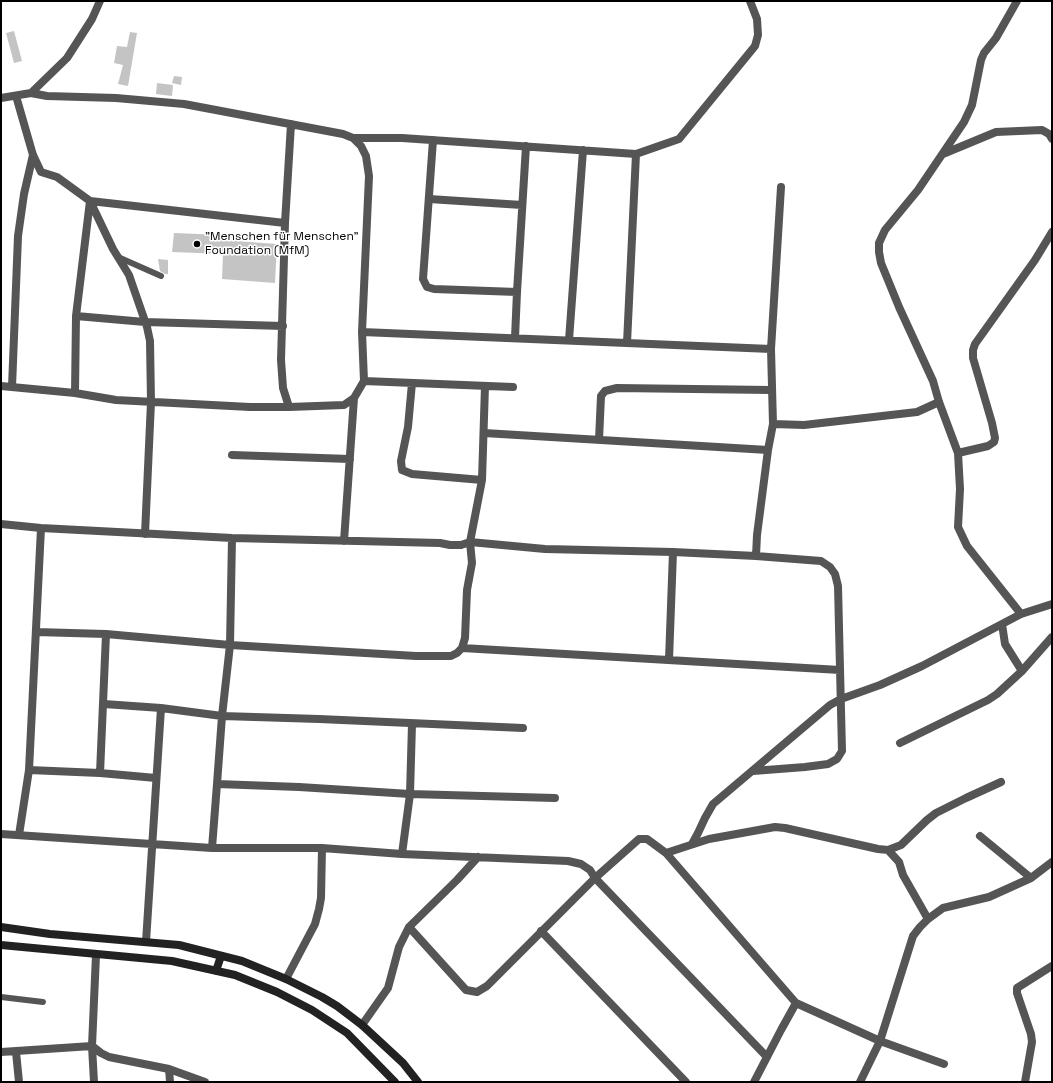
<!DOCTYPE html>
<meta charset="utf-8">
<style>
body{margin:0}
#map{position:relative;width:1053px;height:1083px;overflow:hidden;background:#fff;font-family:"Space Grotesk",sans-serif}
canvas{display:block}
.frame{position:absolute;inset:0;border:2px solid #000;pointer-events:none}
</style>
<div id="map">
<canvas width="1053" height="1083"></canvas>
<div class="frame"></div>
</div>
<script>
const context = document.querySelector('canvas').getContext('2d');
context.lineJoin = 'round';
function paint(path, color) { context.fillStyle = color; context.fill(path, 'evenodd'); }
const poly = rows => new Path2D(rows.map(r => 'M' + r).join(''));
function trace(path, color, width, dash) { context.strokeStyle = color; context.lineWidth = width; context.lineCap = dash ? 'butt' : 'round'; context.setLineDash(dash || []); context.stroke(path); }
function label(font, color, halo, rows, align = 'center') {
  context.font = font + ' "Space Grotesk",sans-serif'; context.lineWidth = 3; context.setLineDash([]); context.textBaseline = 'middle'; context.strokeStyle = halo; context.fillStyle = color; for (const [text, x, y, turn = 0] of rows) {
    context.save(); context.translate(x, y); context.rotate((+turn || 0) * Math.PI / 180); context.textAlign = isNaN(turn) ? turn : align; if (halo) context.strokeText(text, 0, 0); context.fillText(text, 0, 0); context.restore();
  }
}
const building = poly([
 [14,31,22,61,14,63,6,33],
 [130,32,137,33,128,86,118,84,123,65,114,63,117,46,127,47],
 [174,76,182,77,181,85,172,83],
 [157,83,173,85,172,96,156,94],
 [174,233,222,235,222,240,277,244,275,283,222,279,223,254,172,252],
 [158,259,168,260,168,274,165,274,160,271]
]);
const service = poly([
 [118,257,161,276],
 [1,997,43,1002]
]);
const minor = poly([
 [1017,1,996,38,984,53,981,60,972,105,964,122,918,190,885,230,879,243,879,252,881,263,899,307,933,381,939,402,958,453,960,489,958,527,967,546,1021,614],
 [31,93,47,96,116,98,184,104,343,134,353,138,361,146,366,156,369,176,362,332,364,381],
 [16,96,33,155,41,172,57,177,90,201,113,249,129,275,147,327,150,341,151,402,145,534],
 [1,98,31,93,67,58,92,19,100,1],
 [353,138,402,138,636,154,679,139,755,46,758,35,757,19,750,1],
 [433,140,423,279,427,287,434,289,517,292],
 [943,154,996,132,1042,130,1049,134,1052,139],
 [429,199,522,205],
 [76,316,145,322,283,326],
 [362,332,771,349],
 [515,338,517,292,526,146],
 [569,340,583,150],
 [627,343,636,154],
 [412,383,408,427,401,461,402,470,412,474,482,480],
 [1,386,75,393,116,400,250,407,289,407,344,405,354,398,364,381,513,387],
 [12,387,18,236,24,194,33,155],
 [75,393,76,316,90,201,285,223],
 [289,407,283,388,281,360,285,223,291,124],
 [773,424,771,349,781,187],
 [484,433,768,450],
 [599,440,601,396,605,391,617,388,771,390],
 [958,453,988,446,994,442,995,438,992,423,973,358,973,350,975,344,1035,260,1052,232],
 [232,455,350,459],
 [1,524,41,528,232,538,440,543,450,545,461,545,470,542,545,549,673,552,756,556,821,561,830,567,835,574,838,586,842,751,837,759,828,764,805,767,753,771],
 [232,538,230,645,222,716,217,784,299,787,410,794,402,854],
 [344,541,354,398],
 [756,556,757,535,768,450,773,424,804,425,917,412,939,402],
 [1002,624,1005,644,1022,671],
 [36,632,106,634,230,645,416,656,451,656,457,653,462,648,465,638,467,590,472,563,470,542,482,480,485,386],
 [462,648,840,670],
 [669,660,673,552],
 [104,704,161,708],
 [412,724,410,794,555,798],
 [900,743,988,700,997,694,1022,671,1052,637],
 [29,770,100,773,156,778],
 [100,773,106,634],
 [1,834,212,848,322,848,402,854,568,861,581,864,590,870,595,878,767,1057],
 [19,835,29,770,41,528],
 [980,836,1031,878],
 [692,844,698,833,705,818,713,804,830,705,841,699,880,685,922,666,1021,614,1052,604],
 [212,848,217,784],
 [888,850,899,862,903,875,928,919],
 [666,853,709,839,775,827,785,828,878,849,888,850,901,845,927,820,936,813,966,798,1001,782],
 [409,927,466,990,477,992,487,986,595,878,639,839,647,839,666,853,796,1003,880,1041,944,1064],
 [541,931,686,1082],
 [146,942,161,708,222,716,319,719,523,728],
 [286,979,315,924,319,909,321,898,322,848],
 [362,1025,388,988,399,947,409,927,457,880,478,857],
 [1,1052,92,1046,101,1053,109,1057,169,1069,205,1082],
 [16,1052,19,1082],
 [169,1069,170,1082],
 [94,1082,92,1046,96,955],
 [754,1082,781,1030,796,1003],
 [860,1082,880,1041,913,936,920,927,928,919,943,908,989,897,1031,878,1052,862],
 [1025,1082,1032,1042,1031,1034,1017,993,1017,988,1052,966]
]);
const secondary = poly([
 [1,927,50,934,179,945,242,961,286,979,322,997,337,1006,362,1025,403,1063,418,1082],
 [1,945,172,961,235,975,277,992,312,1010,347,1033,395,1082],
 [216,971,221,956]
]);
const markers = [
 [197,244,4,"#000"]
];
const poiNames = [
 ["\"Menschen für Menschen\"",205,237],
 ["Foundation (MfM)",205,251]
];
paint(building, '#c4c4c4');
trace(service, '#555', 6);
trace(minor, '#555', 8);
trace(secondary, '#222', 8);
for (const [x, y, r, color] of markers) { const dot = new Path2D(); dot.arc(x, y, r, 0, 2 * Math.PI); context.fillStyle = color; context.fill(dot); trace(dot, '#fff', 1.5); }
label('12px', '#000', '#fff', poiNames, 'left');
</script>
